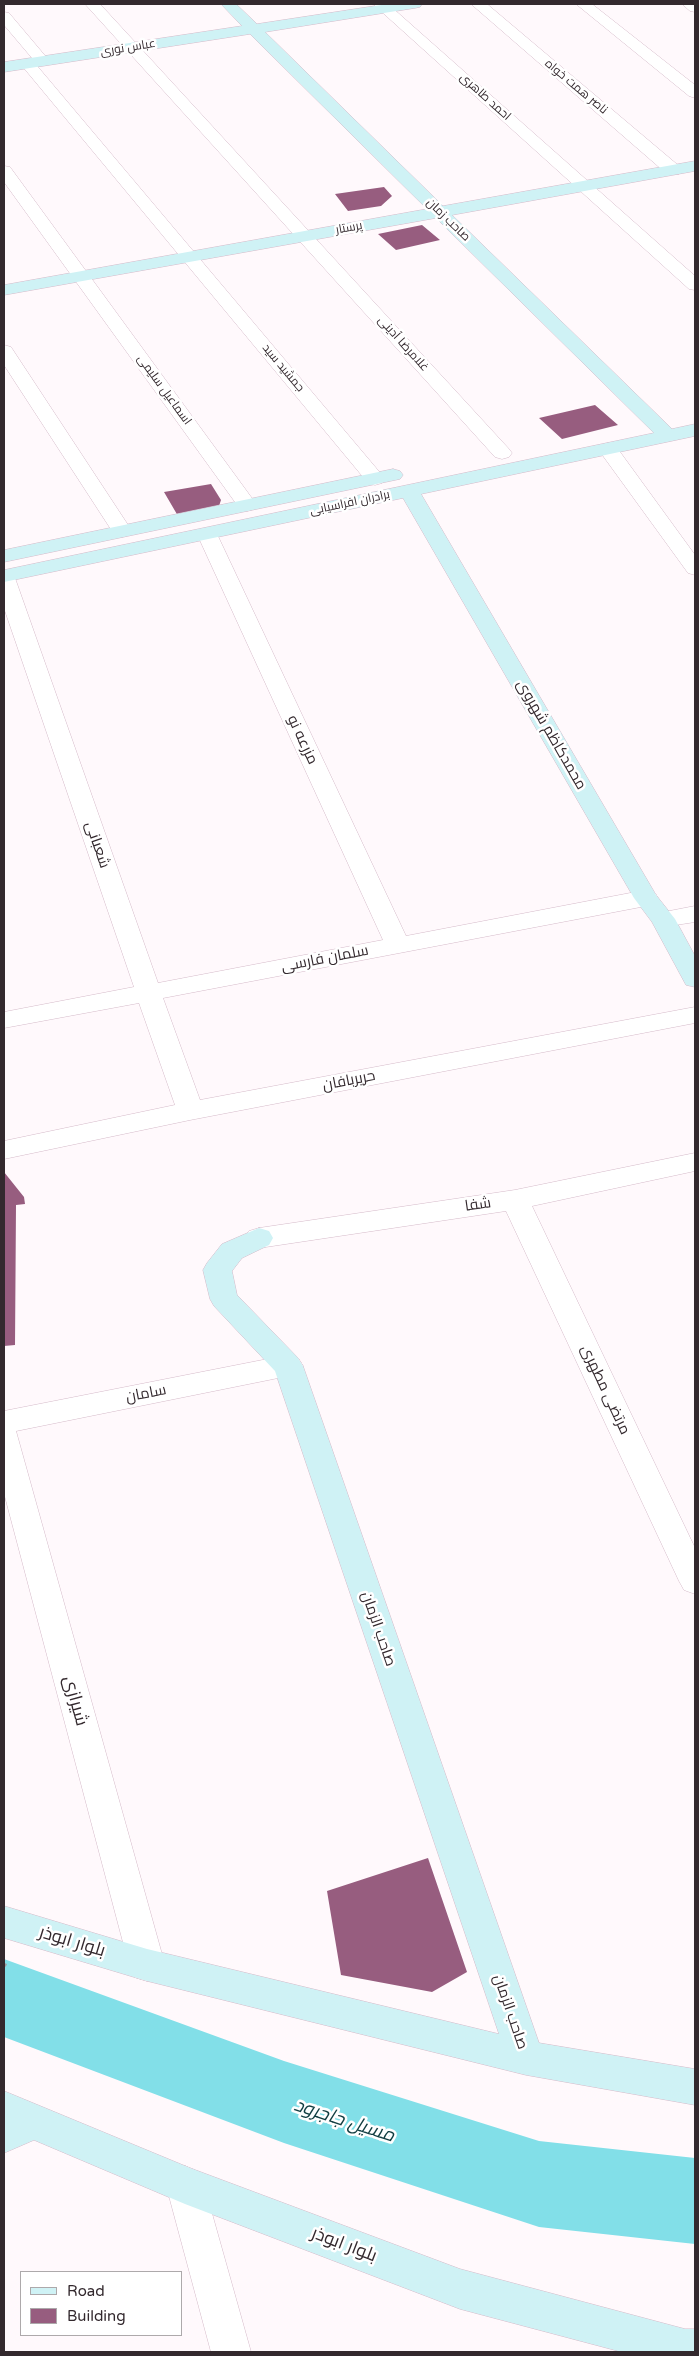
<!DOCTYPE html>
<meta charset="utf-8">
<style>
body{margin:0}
#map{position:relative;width:699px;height:2356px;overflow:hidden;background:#fff9fc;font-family:"Varela Round",sans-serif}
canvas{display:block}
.frame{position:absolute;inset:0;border:5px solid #33292e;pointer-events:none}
.legend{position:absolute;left:20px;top:2271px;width:162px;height:65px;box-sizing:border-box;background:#fff;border:1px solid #ada9ab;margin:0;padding:6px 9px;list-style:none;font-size:15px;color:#33292e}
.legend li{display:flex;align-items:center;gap:10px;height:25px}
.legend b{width:25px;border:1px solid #ada9ab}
</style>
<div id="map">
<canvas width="699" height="2356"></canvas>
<div class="frame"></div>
<ul class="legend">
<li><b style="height:6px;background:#cff2f5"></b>Road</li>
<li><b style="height:14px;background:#975d7f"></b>Building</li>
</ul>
</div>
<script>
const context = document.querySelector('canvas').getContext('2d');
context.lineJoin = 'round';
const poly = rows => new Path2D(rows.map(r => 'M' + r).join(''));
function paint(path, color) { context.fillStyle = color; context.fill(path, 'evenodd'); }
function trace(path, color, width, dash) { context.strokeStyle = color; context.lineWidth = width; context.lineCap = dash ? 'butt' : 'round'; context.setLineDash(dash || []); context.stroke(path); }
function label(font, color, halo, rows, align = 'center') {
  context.font = font + ' "Varela Round",Cairo,sans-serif'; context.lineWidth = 5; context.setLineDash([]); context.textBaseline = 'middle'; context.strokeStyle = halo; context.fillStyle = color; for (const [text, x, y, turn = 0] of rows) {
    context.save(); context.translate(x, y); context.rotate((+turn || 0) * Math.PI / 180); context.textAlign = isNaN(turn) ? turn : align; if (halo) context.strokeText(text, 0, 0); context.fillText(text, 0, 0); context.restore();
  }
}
const river = poly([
 [4,1959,284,2061,539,2141,695,2158,695,2244,539,2227,284,2143,4,2037,4,1959]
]);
const building = poly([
 [384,187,392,196,381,206,348,211,335,194],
 [422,225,440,240,396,250,378,234],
 [595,405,618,425,562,439,539,418],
 [211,484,221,500,218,509,178,516,164,492],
 [4,1172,24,1197,25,1204,16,1205,15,1345,4,1346],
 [428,1858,467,1972,432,1992,341,1975,327,1891]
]);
const path = poly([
 [4,1966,6,1961]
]);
const street = poly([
 [85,4,100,4,509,449,512,453,509,457,502,459,495,457,85,4],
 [373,4,388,4,695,276,695,290,689,289,373,4],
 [471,4,487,4,679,166,681,170,679,174,667,174,471,4],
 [576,4,592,4,695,85,695,98,689,96,576,4],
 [682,4,695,4,695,12,690,11,682,4],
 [4,12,9,13,47,58,50,61,47,64,37,64,4,25,4,12],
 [28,59,33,61,382,475,385,479,382,483,375,485,368,483,23,67,20,64,28,59],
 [4,166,10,167,254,501,257,505,254,509,247,511,240,509,4,182,4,166],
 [4,345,11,347,132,531,129,535,122,537,115,535,112,531,4,365,4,345],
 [608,443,615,445,695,555,695,575,688,573,598,449,601,445,608,443],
 [207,528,214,530,217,534,406,936,646,890,655,893,658,898,655,903,646,906,163,998,200,1100,695,1007,695,1023,190,1120,4,1159,4,1141,175,1105,139,1003,4,1028,4,1012,134,987,4,608,4,572,11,574,15,578,158,983,383,940,197,534,200,530,207,528],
 [695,906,695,922,663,927,654,924,651,919,654,914,695,906],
 [695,1153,695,1171,532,1206,695,1548,695,1594,684,1590,679,1581,506,1211,259,1248,249,1245,245,1238,249,1231,259,1228,515,1190,695,1153],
 [288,1355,298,1358,303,1366,298,1374,16,1431,165,1965,160,1977,147,1981,134,1977,129,1965,4,1493,4,1411,288,1355],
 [185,2166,199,2172,204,2185,251,2352,211,2352,166,2185,171,2172,185,2166]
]);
const secondary = poly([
 [221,4,236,4,257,24,388,4,422,4,420,7,415,8,265,32,443,206,695,161,695,171,452,215,672,429,695,424,695,436,421,494,656,895,675,919,695,956,695,987,686,985,652,922,634,898,403,498,4,582,4,570,654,433,436,218,4,295,4,285,427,209,250,34,4,72,4,62,242,26,221,4],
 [393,469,400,471,403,475,400,479,4,562,4,550,393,469],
 [259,1228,269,1231,273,1238,269,1245,242,1258,232,1271,237,1295,298,1358,303,1366,539,2043,695,2069,695,2105,526,2075,147,1981,4,1938,4,1906,147,1949,499,2034,275,1371,214,1306,210,1299,203,1270,207,1263,222,1244,259,1228],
 [4,2091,190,2168,460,2269,685,2329,695,2329,695,2352,622,2352,460,2309,185,2204,34,2140,4,2153,4,2091]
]);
const farStreetnames = [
 ["عباس نوری",128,48,-9],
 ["ناصر همت خواه",576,87,40],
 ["احمد طاهری",485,97,42],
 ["صاحب زمان",448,220,44],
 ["پرستار",349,228,-10],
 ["غلامرضا آدینی",403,344,48],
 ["جمشید سید",283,368,50],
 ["اسماعیل سلیمی",164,390,54],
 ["برادران افراسیابی",350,503,-12]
];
const streetNames = [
 ["محمدکاظم شهروی",551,735,60],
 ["مزرعه نو",302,740,65],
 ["شعبانی",97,845,71],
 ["سلمان فارسی",325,959,-11],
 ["حریربافان",349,1081,-11],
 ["شفا",478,1205,-8],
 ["مرتضی مطهری",605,1390,65],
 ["سامان",146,1394,-11],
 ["صاحب الزمان",378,1629,71],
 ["صاحب الزمان",510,2012,71]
];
const nearStreetnames = [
 ["شیرازی",75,1701,75],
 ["بلوار ابوذر",72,1942,17],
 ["بلوار ابوذر",344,2245,21]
];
const nearWaternames = [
 ["مسیل جاجرود",344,2121,18]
];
paint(river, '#82dfe8');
paint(building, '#975d7f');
trace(street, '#d5bac9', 1);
trace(secondary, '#d5bac9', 1);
trace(path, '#a39b9f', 4, [3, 3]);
paint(street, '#fff');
paint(secondary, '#cff2f5');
label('12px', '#33292e', '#fff', farStreetnames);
label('15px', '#33292e', '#fff', streetNames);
label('18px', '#33292e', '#fff', nearStreetnames);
label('italic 19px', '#103d41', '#fff', nearWaternames);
</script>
